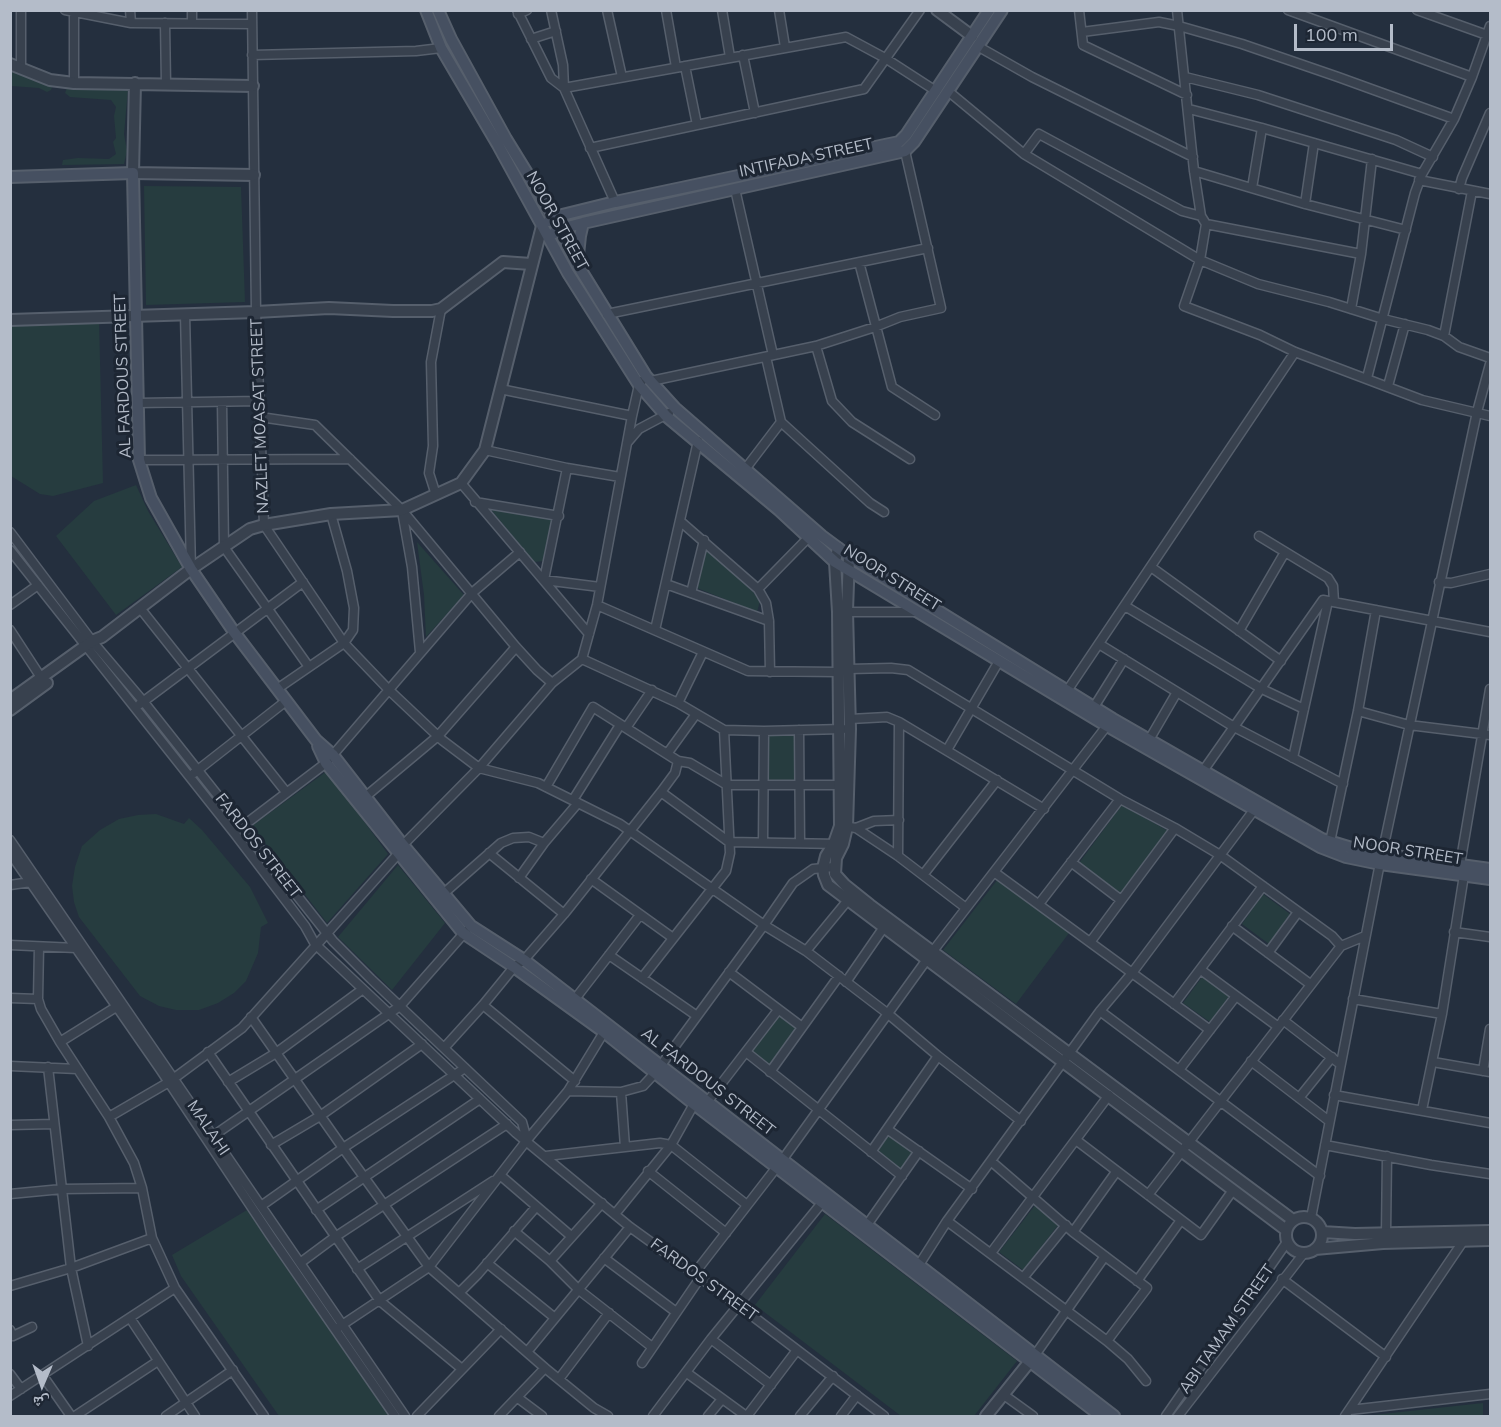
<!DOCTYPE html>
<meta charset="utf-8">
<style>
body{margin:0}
#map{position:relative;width:1501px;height:1427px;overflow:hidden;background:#242f3e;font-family:Mulish,"Noto Naskh Arabic",sans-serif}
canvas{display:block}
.frame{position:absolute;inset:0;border:12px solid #b4bcc9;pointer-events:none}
.north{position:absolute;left:12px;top:1355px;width:60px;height:60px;-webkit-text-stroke:4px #1d2633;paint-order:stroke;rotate:182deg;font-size:16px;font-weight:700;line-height:24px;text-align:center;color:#b4bcc9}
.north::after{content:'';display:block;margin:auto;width:21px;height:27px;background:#b4bcc9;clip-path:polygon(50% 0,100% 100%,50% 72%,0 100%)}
.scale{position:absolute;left:1294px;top:24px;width:99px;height:27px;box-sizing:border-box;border:3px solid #b4bcc9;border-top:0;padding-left:8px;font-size:18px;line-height:21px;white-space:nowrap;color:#b4bcc9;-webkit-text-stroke:4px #1d2633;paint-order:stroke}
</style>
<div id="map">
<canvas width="1501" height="1427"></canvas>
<div class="frame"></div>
<div class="north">ش</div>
<div class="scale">100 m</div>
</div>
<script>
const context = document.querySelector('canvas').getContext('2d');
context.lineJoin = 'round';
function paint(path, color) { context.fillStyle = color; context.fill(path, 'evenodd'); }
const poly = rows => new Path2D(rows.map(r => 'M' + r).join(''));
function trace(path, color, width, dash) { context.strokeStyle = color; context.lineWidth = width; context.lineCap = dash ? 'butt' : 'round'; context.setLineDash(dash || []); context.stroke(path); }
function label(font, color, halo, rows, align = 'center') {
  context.font = font + ' Mulish,sans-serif'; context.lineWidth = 6; context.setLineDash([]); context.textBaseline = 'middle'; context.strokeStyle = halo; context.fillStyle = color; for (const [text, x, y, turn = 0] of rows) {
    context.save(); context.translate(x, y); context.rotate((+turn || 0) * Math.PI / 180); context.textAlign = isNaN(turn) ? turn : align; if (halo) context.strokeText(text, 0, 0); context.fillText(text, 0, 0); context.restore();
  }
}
const green = poly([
 [10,70,52,87,51,90,47,92,39,88,11,86],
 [68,85,128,89,124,134,127,151,124,164,62,165,63,160,78,158,109,159,116,154,113,142,116,138,114,116,116,107,111,100,70,97,65,93],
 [144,186,241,187,245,302,146,305],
 [99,320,103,483,53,496,40,494,11,476,10,325],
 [136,485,148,511,182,567,116,615,56,536,94,501],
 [488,506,553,517,544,561,534,562],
 [417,542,464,595,426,637,424,595],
 [706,547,753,592,760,601,757,612,697,588],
 [769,734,796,734,796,781,767,781],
 [327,771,388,854,327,923,252,826],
 [1122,805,1168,831,1121,893,1079,863],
 [156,814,184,824,189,818,202,830,250,887,268,923,261,927,258,953,246,981,234,993,218,1003,199,1010,176,1010,159,1006,140,996,79,917,74,902,72,886,75,867,82,846,100,830,119,819,138,815],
 [398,865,445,923,392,990,338,937],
 [998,879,1069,933,1016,1004,943,950],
 [1263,894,1290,914,1269,944,1242,924],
 [1202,977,1229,996,1210,1022,1183,1003],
 [778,1015,797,1029,769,1067,751,1051],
 [889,1135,914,1152,902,1170,877,1151],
 [1036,1204,1059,1224,1023,1270,999,1252],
 [247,1210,332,1330,391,1416,279,1416,181,1276,172,1255],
 [825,1214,1017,1361,974,1416,901,1416,755,1305],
 [1483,1403,1483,1416,1364,1416]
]);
const minor = poly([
 [65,10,131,23,252,24],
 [74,10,74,83],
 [130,10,131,23],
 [192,10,192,23],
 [252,10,256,312,264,525,344,643,389,690,442,740,479,768,538,783,620,824,764,925,806,951,887,1013,938,1056,1021,1121],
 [517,10,551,78,564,88,846,37,885,58,936,91],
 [551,10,563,65,564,88,615,202],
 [607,10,622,77],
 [666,10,676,67],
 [722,10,730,57],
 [779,10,785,47],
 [1079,10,1083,45,1187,95],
 [1177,10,1194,171,1201,216,1206,224,1200,260,1184,306,1260,335,1295,352,1422,400,1490,416],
 [1288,10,1472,77],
 [1417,10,1487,35],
 [518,14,527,10],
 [165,23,166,84],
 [1082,32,1159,22,1179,26,1242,44,1338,77,1454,119],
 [531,39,556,31],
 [979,47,1032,77,1193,157],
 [252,55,416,51,441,48],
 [743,55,755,113],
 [685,66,697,125],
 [21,69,21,10],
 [1185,77,1258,95,1396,140,1433,157],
 [948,91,1024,154,1200,260,1258,284,1329,302,1383,319,1428,330,1444,336,1459,347,1490,358],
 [1189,109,1262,128,1422,174],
 [590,148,864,89,920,10],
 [1024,154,1039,134,1182,211,1201,216],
 [1194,171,1305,204,1406,230],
 [1419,180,1490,194],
 [1252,188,1262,128],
 [735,189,773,355],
 [1459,189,1462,178,1490,113],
 [1305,204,1314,143],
 [1206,224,1361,254],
 [859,262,892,387,935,415],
 [1351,309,1361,254,1372,159],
 [185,314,191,569],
 [607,314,928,248],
 [1444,336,1472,191],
 [816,346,832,401,852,422,910,459],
 [766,357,781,422,870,503,884,512],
 [1367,378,1415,193,1422,174,1454,119,1472,77,1490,26],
 [651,381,816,346,875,327,900,317,941,308,905,151],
 [1388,386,1405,324],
 [500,389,632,416],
 [138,403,259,401],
 [222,403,224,547,309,667],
 [260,417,315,425,402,510,516,647,537,670,552,683],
 [627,443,639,429,669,413],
 [485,450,567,468,620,477],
 [139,460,350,459],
 [567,468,544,580,600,587],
 [746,468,781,422],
 [461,483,589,634],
 [436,495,429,473,433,446,431,362,441,309],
 [475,502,559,516],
 [402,511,412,567,420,652],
 [680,521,758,589,766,603,769,621,770,672],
 [10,532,92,641,143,701,333,941,371,979,522,1122,527,1140],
 [1259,536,1328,578,1333,586,1334,602],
 [10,550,235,834,305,926,315,944,516,1133,630,1227,738,1305,884,1416],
 [1151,567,1281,661],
 [1439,582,1451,583,1490,574],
 [666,584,769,621],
 [758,589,808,538],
 [691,593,704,540],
 [10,605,38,585],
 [597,605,748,671,838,672,849,669,891,668,908,670,1120,799,1175,828,1220,855,1332,936,1341,946],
 [1125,606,1262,689,1304,709],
 [140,608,286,792],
 [841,612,918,612],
 [10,630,42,679],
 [655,630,698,441],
 [1239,631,1285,552],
 [1099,644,1234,727,1343,784],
 [582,659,678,703,724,730,764,731,843,729],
 [277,689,344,643,353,630,354,608,347,571,331,514],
 [1067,691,1295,352],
 [678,703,703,652],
 [140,704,303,582],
 [1094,707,1124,659],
 [1358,711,1409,725,1490,735],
 [850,719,887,717,899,722,1044,809],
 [626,728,652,690],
 [799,730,800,842],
 [1149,740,1177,692],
 [947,750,999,661],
 [667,754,696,714],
 [1293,758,1328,601],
 [678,761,690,763,727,785,839,785],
 [1203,771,1323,600,1490,632],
 [194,773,286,701],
 [661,792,729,842,839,844],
 [365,797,438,736,516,647],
 [573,800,620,725],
 [843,826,856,828,898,856,966,908],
 [856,828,874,821,899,820],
 [239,829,326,763,472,593,520,552],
 [10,840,405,1416],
 [763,841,764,731],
 [1330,842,1358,711,1376,610],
 [10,853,160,1069,270,1235,395,1416],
 [489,853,564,914],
 [898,856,899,722],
 [1071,862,1121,900],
 [1460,865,1490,689],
 [994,872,1210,1030],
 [923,875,997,780],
 [519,878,544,843,578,803],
 [591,879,673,938],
 [10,885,31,882],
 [443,894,501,843,513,838,529,837,544,843],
 [1039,904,1120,799],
 [1232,926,1310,984],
 [1454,932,1490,937],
 [1091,941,1175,828],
 [10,945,76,948],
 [39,947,38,999,41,1009,60,1042,109,1117,134,1163,142,1188,152,1238,175,1288,264,1416],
 [806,951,848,900],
 [1268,953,1298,912],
 [609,955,697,1016],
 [1201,970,1277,1026],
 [729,972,802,1027],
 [642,978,726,871,730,853,724,730],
 [846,982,884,927],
 [10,998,38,999],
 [575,999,640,915],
 [1353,999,1442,1014],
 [1174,1004,1263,886],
 [483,1005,575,1081],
 [1100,1011,1320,1176],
 [251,1017,343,1148,429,1267,545,1368,594,1408,608,1416],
 [1283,1020,1340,1064],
 [60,1042,116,1007],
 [444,1048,483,1005,514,967,524,960,564,914,661,792,675,773,678,761,593,707,546,787],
 [208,1052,380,1301,462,1369],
 [746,1052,902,1176],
 [1251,1061,1329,1121],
 [1433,1062,1490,1072],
 [10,1066,77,1069],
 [48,1067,71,1268,88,1346],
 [1179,1070,1236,996],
 [1483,1071,1490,1029],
 [770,1072,839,976],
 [228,1082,276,1053,363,989],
 [568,1091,621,1092,643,1086,656,1072,764,925,793,883,813,869,834,867],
 [621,1092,625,1147],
 [1334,1095,1490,1123],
 [1299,1098,1332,1057],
 [708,1101,778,1010],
 [1422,1110,1442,1014,1464,875],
 [109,1117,169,1082,242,1028,398,854,403,845,479,768,552,683,582,659,597,605,632,416,639,385,642,381],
 [10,1125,54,1124],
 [887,1129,972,1189],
 [213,1136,400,1006,466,931],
 [1076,1140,1201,1235,1233,1190],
 [271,1145,320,1116,422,1044],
 [1325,1145,1431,1165,1490,1174],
 [871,1152,938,1056],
 [546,1156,660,1143,671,1145,747,1205],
 [992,1162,1073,1232,1147,1288,1107,1341],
 [648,1171,726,1233],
 [500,1175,571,1236],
 [10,1194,62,1189,142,1188],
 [1148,1195,1341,946,1365,936],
 [261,1206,343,1148,465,1068],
 [316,1210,480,1099],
 [615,1214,671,1145,694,1104],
 [1311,1218,1378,873,1477,412,1490,364],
 [947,1221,1107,1341,1128,1359,1146,1381],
 [867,1225,919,1151],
 [514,1231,550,1261,579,1290,652,1347],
 [1073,1232,1116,1172],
 [1386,1233,1387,1156],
 [991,1253,1109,1095],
 [604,1258,676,1312],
 [550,1261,602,1203],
 [300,1263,335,1237,507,1124],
 [487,1263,555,1318],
 [917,1268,947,1221,1100,1011,1132,973,1254,810],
 [357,1269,493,1181],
 [694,1274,783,1159,933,951,1109,723],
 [1023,1278,1066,1225],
 [1282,1279,1386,1357],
 [1137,1281,1181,1220],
 [10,1286,71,1268,152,1238],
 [459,1293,478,1274,536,1207],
 [130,1318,195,1416],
 [339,1327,429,1267,527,1140,568,1091,604,1032],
 [10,1330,13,1336,32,1327],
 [711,1339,771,1385],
 [527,1352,630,1227],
 [1035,1355,1105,1256],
 [642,1363,700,1278],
 [687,1373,746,1416],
 [10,1374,21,1389],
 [43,1376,71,1416],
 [559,1379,609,1313],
 [1004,1395,1033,1416],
 [10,1396,175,1288],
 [518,1398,542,1416],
 [1350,1410,1490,1394],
 [75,1416,158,1361],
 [166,1416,233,1370],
 [417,1416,501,1329],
 [499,1416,545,1368],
 [653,1416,711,1339,825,1199],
 [708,1416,722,1399],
 [747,1416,797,1350],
 [800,1416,833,1376],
 [841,1416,857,1395],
 [1166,1416,1287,1242],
 [1178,1416,1304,1253],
 [1345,1416,1466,1237]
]);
const tertiary = poly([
 [937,10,972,36],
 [10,64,50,80,74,83,253,86],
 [135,83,133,173,254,175],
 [10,320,256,312,329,308,393,311,432,311,441,309,503,262,531,264],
 [838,548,835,562,838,612,840,826,834,843,826,856,823,868,824,875,828,885,1286,1230],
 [849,556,847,611,850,729,847,827,843,844,836,858,835,874,845,885,870,905,1293,1220],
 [10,700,92,641,102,637,191,569,250,529,264,525,331,514,402,510,461,483,485,450,542,226],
 [10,710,47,683],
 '1286 1235a18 18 0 1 1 36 0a18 18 0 1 1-36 0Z',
 [1322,1232,1355,1234,1490,1231],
 [1315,1249,1383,1243,1490,1240],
 [986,1416,1035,1355]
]);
const secondary = poly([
 [426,10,441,48,498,145,568,273,639,385,666,416,779,510,835,562,1107,726,1320,847,1346,857,1380,864,1490,879],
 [438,10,451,39,506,139,554,217,577,264,646,376,675,408,822,536,849,556,1113,719,1322,839,1365,852,1490,869],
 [10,177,133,173,139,460,151,498,191,569,234,632,316,740,333,755,403,845,471,926,524,960,1114,1416],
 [549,221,554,217,615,202,899,142,906,135,989,10],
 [554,233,560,229,583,223,905,151,914,142,1002,10],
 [577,264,580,236,583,223],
 [318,746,326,763,463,933,514,967,604,1032,694,1104,1101,1416]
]);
const streetNames = [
 ["INTIFADA STREET",806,158,-12],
 ["NOOR STREET",557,221,61],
 ["AL FARDOUS STREET",123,376,-92],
 ["NAZLET MOASAT STREET",260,416,-92],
 ["NOOR STREET",892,578,32],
 ["FARDOS STREET",258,846,52],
 ["NOOR STREET",1408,851,9],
 ["AL FARDOUS STREET",708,1082,38],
 ["MALAHI",208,1128,56],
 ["FARDOS STREET",704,1280,36],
 ["ABI TAMAM STREET",1227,1329,-55]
];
paint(green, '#263c3f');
trace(minor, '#565f6c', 11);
trace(tertiary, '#565f6c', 14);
trace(secondary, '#565f6c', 14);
trace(minor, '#38414e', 8);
trace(tertiary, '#38414e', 10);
trace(secondary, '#465061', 10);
label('16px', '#b4bcc9', '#1d2633', streetNames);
</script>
